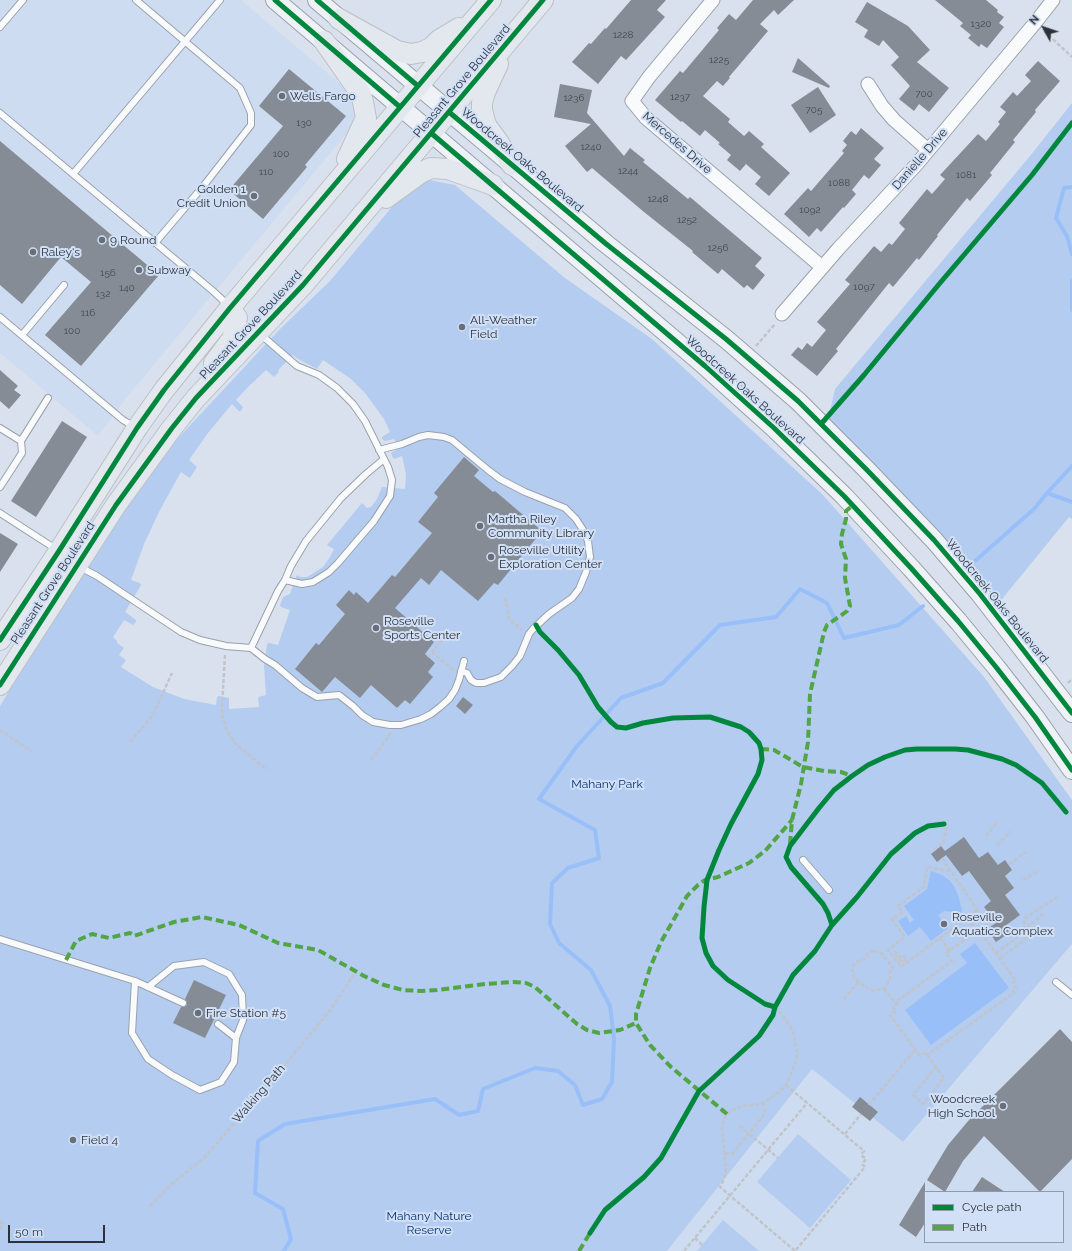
<!DOCTYPE html>
<style>
body{margin:0}
#map{position:relative;width:1072px;height:1251px;overflow:hidden;background:#d9e1ee;font-family:Raleway,sans-serif}
canvas{display:block}
.legend{position:absolute;left:924px;top:1191px;width:140px;height:52px;box-sizing:border-box;background:#d1e0f6;border:1px solid #8f9aab;margin:0;padding:5px 7px;list-style:none;font-size:12px;color:#2c323a}
.legend li{display:flex;align-items:center;gap:8px;height:20px}
.legend b{width:20px;border:1px solid #8f9aab}
.north{position:absolute;left:1024px;top:8px;width:40px;height:40px;-webkit-text-stroke:3px #d1e0f6;paint-order:stroke;rotate:310deg;font-size:11px;font-weight:700;line-height:16px;text-align:center;color:#2c323a}
.north::after{content:'';display:block;margin:auto;width:14px;height:18px;background:#2c323a;clip-path:polygon(50% 0,100% 100%,50% 72%,0 100%)}
.scale{position:absolute;left:8px;top:1225px;width:97px;height:18px;box-sizing:border-box;border:2px solid #2c323a;border-top:0;padding-left:5px;font-size:12px;line-height:14px;white-space:nowrap;color:#2c323a;-webkit-text-stroke:3px #d1e0f6;paint-order:stroke}
</style>
<div id="map">
<canvas width="1072" height="1251"></canvas>
<ul class="legend">
<li><b style="height:5px;background:#00873e"></b>Cycle path</li>
<li><b style="height:5px;background:#51a545"></b>Path</li>
</ul>
<div class="north">N</div>
<div class="scale">50 m</div>
</div>
<script>
const context = document.querySelector('canvas').getContext('2d');
context.lineJoin = 'round';
function paint(path, color) { context.fillStyle = color; context.fill(path, 'evenodd'); }
const poly = rows => new Path2D(rows.map(r => 'M' + r).join(''));
function trace(path, color, width, dash) { context.strokeStyle = color; context.lineWidth = width; context.lineCap = dash ? 'butt' : 'round'; context.setLineDash(dash || []); context.stroke(path); }
function label(font, color, halo, rows, align = 'center') {
  context.font = font + ' Raleway,sans-serif'; context.lineWidth = 4; context.setLineDash([]); context.textBaseline = 'middle'; context.strokeStyle = halo; context.fillStyle = color; for (const [text, x, y, turn = 0] of rows) {
    context.save(); context.translate(x, y); context.rotate((+turn || 0) * Math.PI / 180); context.textAlign = isNaN(turn) ? turn : align; if (halo) context.strokeText(text, 0, 0); context.fillText(text, 0, 0); context.restore();
  }
}
const built = poly([
 [0,0,241,0,345,88,351,94,357,112,352,127,127,397,98,436,0,353],
 [1072,944,1072,1251,667,1251,812,1069,903,1142],
 [925,1192,1063,1192,1063,1242,925,1242]
]);
const green = poly([
 [1072,103,1072,519,1069,517,998,604,828,420,835,389,1030,156],
 [424,179,455,185,565,278,652,339,823,495,984,677,1072,800,1072,944,903,1142,812,1069,667,1251,0,1251,0,706,109,528,168,449,279,330,330,281,407,189],
 [293,355,298,359,317,369,323,360,351,379,365,393,384,419,390,432,382,437,382,439,385,441,394,439,399,448,391,453,393,458,395,459,402,456,406,474,405,489,382,487,377,499,371,507,367,508,362,503,327,545,334,549,330,557,323,567,307,577,300,577,297,575,290,594,283,597,280,605,281,607,290,610,278,645,269,643,267,644,264,666,266,695,258,697,259,707,229,709,229,698,219,696,217,697,216,705,184,699,153,687,121,667,126,660,119,655,124,648,117,643,117,641,113,637,124,620,133,625,136,622,136,620,125,612,141,585,140,583,131,580,144,544,160,510,181,472,190,478,197,467,189,460,208,433,232,404,239,411,241,411,243,407,236,400,247,388,266,370,274,377,278,373,279,369],
 [798,1134,851,1180,810,1228,757,1182],
 [723,1220,759,1251,697,1251]
]);
const water = poly([
 [931,871,942,875,948,879,954,886,958,895,962,910,961,913,944,911,938,915,948,928,931,941,920,927,908,936,898,921,906,916,910,923,914,920,904,906,927,889],
 [975,943,1009,988,931,1045,905,1010,967,963,960,954]
]);
const stream = poly([
 [1072,187,1064,188,1056,218,1067,236,1072,254],
 [1072,281,1072,310],
 [1047,493,1072,502],
 [967,568,1034,509,1047,493,1072,466],
 [284,1251,291,1239,283,1209,255,1193,258,1141,285,1124,435,1099,459,1115,478,1111,483,1089,535,1068,558,1071,575,1085,583,1105,602,1099,612,1082,614,1039,610,1006,591,970,559,943,550,924,552,883,568,868,599,858,595,830,539,799,577,746,621,698,663,683,720,625,776,617,800,589,827,603,844,638,899,625,923,606]
]);
const building = poly([
 [631,0,666,0,657,10,665,17,626,60,621,56,598,84,572,62,589,43,591,44,605,28,606,29],
 [753,0,794,0,778,15,774,10,760,24,768,31,729,77,730,78,723,86,717,81,703,96,730,119,728,122,744,136,749,131,764,144,761,147,790,173,769,196,755,184,761,177,746,164,740,171,727,160,731,155,718,144,720,143,705,130,700,136,682,121,681,122,655,100,680,71,683,73,719,30,717,28,729,14,736,20],
 [935,0,986,0,998,10,997,12,1004,17,999,23,1004,27,987,48,981,44,979,47,968,38,971,35,960,26,963,23],
 [867,2,908,26,930,50,917,62,949,88,929,112,919,104,914,111,899,99,910,86,891,65,899,57,883,40,879,46,864,37,868,30,855,22],
 [798,58,830,86,829,88,792,72],
 [1038,61,1060,81,1035,110,1036,112,1013,140,1015,142,990,173,992,175,970,201,967,198,937,235,938,236,919,260,917,258,893,287,889,283,836,349,838,351,817,376,791,355,798,347,802,350,807,343,812,347,826,330,817,322,850,284,845,280,874,246,881,252,889,243,892,245,905,229,899,223,927,189,932,194,945,179,940,175,978,134,986,141,1000,124,998,122,1006,112,1000,107,1013,92,1017,96,1031,81,1025,75],
 [289,69,346,116,305,165,307,167,263,219,229,190,283,126,259,106],
 [560,84,592,90,587,113,624,156,630,148,645,160,643,162,688,199,690,197,762,258,755,266,765,275,753,290,747,285,744,288,722,269,718,274,692,252,693,251,644,212,592,168,587,172,565,146,591,124,554,117],
 [818,87,836,115,810,133,791,105],
 [861,128,884,148,874,159,881,165,869,179,864,175,852,190,856,194,844,208,843,207,821,232,817,228,809,237,784,214,808,188,811,191,844,153,842,151,847,145,843,141,851,131,856,135],
 [0,141,159,275,81,366,45,335,91,282,61,257,22,304,0,285],
 [0,370,18,386,14,390,21,395,9,409,0,401],
 [62,421,87,437,36,517,11,501],
 [464,457,479,470,474,476,493,492,495,491,542,531,498,585,494,583,478,601,441,570,429,585,421,578,395,608,434,642,425,654,435,663,428,672,433,677,410,704,405,700,397,708,371,685,360,698,335,677,322,692,295,669,316,643,319,645,345,614,336,605,349,590,354,595,356,592,368,603,392,575,395,577,432,533,418,522,438,497,434,493],
 [0,533,18,544,0,572],
 [463,697,473,705,465,714,456,706],
 [964,837,979,858,988,852,998,865,1005,860,1012,870,1005,876,1014,888,1005,895,1020,915,1005,926,1010,932,996,942,987,929,996,923,984,907,991,901,969,871,962,876,946,855,937,862,931,854,941,846,945,851],
 [194,980,226,995,205,1038,173,1023,181,1007,184,1007,187,1005,187,1002,185,999],
 [1060,1029,1072,1042,1072,1159,1040,1192,984,1136,963,1161,945,1192,927,1180,948,1145,969,1120],
 [860,1097,878,1112,870,1121,852,1107],
 [982,1177,1005,1192,972,1192],
 [925,1182,925,1223,916,1237,899,1225]
]);
const path = poly([
 [1044,31,1072,57],
 [756,346,775,324],
 [505,598,508,610,508,616,510,620,522,630],
 [432,652,453,670],
 [225,655,222,706,222,714,225,726,229,734,236,744,267,770],
 [428,657,442,640,439,637],
 [1068,683,1072,679],
 [0,730,31,751],
 [130,742,153,715,172,673],
 [371,760,389,736,390,733],
 [986,836,998,821],
 [997,845,1011,831],
 [936,850,935,849,943,843,947,824],
 [942,858,987,924,979,930,946,953,952,961,898,1000,899,1002,893,1007,896,1011,890,1015,920,1056,925,1052,927,1055,1014,993,1013,991,1016,988,1013,983,1016,981,979,930],
 [1009,864,1026,852],
 [950,871,927,867,924,887,898,906,903,912,892,919,905,937,888,950,901,967,977,910],
 [1023,880,1039,870],
 [940,938,950,951],
 [967,938,962,932,977,920,972,914],
 [874,951,881,953,893,968,890,970,890,979,887,985,884,988,874,991,866,987,854,978,852,969,854,964,860,960,864,959,869,952,874,951],
 [996,953,1015,939,1024,930,1024,919,1057,897],
 [903,955,906,960,903,961,896,952,894,954,903,965],
 [1000,958,1021,943,1024,940,1029,926,1044,913],
 [884,988,896,1004],
 [844,999,859,981],
 [775,1007,783,1015,791,1028,794,1036,797,1053,796,1062,786,1085,779,1092,763,1103,754,1105,742,1106,734,1109,727,1114,724,1119,722,1128,726,1172,724,1179,720,1187,795,1251],
 [927,1055,944,1078,923,1104,913,1095,936,1067],
 [786,1085,864,1151,861,1155,866,1159,862,1164,865,1167,795,1251],
 [869,1105,915,1050],
 [740,1126,778,1158],
 [845,1134,861,1114],
 [725,1154,733,1153,763,1116,765,1110,763,1103],
 [150,1206,173,1183,204,1158,284,1066,331,1009,356,971],
 [0,1222,3,1223,0,1229],
 [695,1238,702,1245],
 [684,1251,807,1103]
]);
const lane = poly([
 [136,0,240,88,251,113,251,125,205,184,155,243],
 [0,27,23,0],
 [0,113,213,291,229,306],
 [73,174,220,0],
 [0,317,123,420,135,427],
 [260,334,297,366,319,375,337,388,353,404,365,421,388,467,392,480,390,496,374,521,338,563,329,572,313,582,302,584,285,580],
 [22,335,64,285],
 [0,428,21,441,22,453,0,487],
 [21,441,48,398],
 [379,450,402,444,419,437,428,435,444,437,452,440,488,470,500,479,525,492,565,508,576,519,585,533,588,541,590,557,586,572,579,589,572,598,549,614,533,629,529,634,520,656,512,666,501,677,484,683,476,683,471,680,467,673,461,671],
 [0,513,59,551,76,565,97,576,181,632,200,640,226,646,251,648,265,659,275,665,302,688,317,697,339,695,353,706,362,715,373,722,390,725,401,725,421,719,431,714,440,707,449,699,455,690,459,680,464,661],
 [251,648,278,591,285,580,291,566,306,541,341,498,366,474,384,459],
 [803,860,829,890],
 [0,939,135,981,183,1003],
 [135,981,132,1033,148,1059,172,1075,200,1090,221,1082,234,1062,236,1038,218,1024],
 [1056,982,1072,995],
 [148,987,174,966,204,962,229,974,242,995,243,1020,236,1038]
]);
const street = poly([
 [713,0,649,77,632,101,646,118,822,267],
 [868,84,882,106,894,120,928,150],
 [782,314,839,248,916,165,1035,23,1053,0]
]);
const secondary = poly([
 [275,0,705,366,774,428,844,496,911,568,958,621,996,667,1035,717,1072,770],
 [317,0,605,243,726,339,798,401,867,470,934,540,980,594,1072,713]
]);
const primary = poly([
 [339,19,397,51,411,54,422,52,431,48,439,40,459,28],
 [324,41,361,94,363,102,366,118,347,159],
 [498,64,485,92,482,103,482,110,486,125,499,143,512,165],
 [386,198,422,172,431,168,448,169,493,185],
 [214,363,232,339,235,329,237,318,230,308],
 [0,640,59,551,137,428,164,390,230,308,491,0],
 [0,685,116,505,172,428,196,398,303,285,543,0]
]);
const quiet = poly([
 [761,749,774,750,803,767,824,771,841,772,852,776],
 [790,844,792,820,801,784,808,742,810,694,824,632,827,625,843,614,847,611,850,606,845,578,846,559,841,544,842,534,846,519,846,511,853,505],
 [66,960,76,941,92,934,109,938,130,933,134,936,174,922,202,917,239,925,278,943,318,950,364,976,384,985,403,990,421,991,437,990,485,984,513,982,526,983,535,987,577,1024,587,1030,599,1033,620,1030,636,1023],
 [727,1114,671,1067,650,1045,636,1023,636,1014,650,968,661,942,687,896,698,885,705,880,718,877,749,863,765,851,792,820],
 [579,1251,590,1233]
]);
const cycleway = poly([
 [275,0,400,107],
 [317,0,418,86],
 [449,112,605,243,726,339,798,401,867,470,934,540,980,594,1072,713],
 [431,133,705,366,774,428,844,496,911,568,958,621,996,667,1035,717,1072,770],
 [821,424,864,375,940,283,1032,175,1072,123],
 [536,625,540,632,558,650,579,675,598,707,611,722,617,727,626,728,643,723,673,718,710,717,741,727,749,732,759,743,761,749,762,760,758,774,731,824,719,850,707,880,704,907,702,938,706,953,713,966,728,980,765,1004,775,1007],
 [0,640,59,551,137,428,164,390,230,308,491,0],
 [0,685,116,505,172,428,196,398,303,285,543,0],
 [832,925,828,913,823,904,791,867,786,857,790,846,819,808,834,790,852,776,868,765,885,757,905,750,917,749,955,749,968,750,1002,759,1016,765,1042,783,1066,812],
 [590,1233,605,1210,644,1177,661,1158,699,1091,759,1036,773,1015,775,1007,793,975,815,951,832,925,857,897,891,854,915,833,928,826,944,824]
]);
const markers = [
 [282,96,4,"#696f79"],
 [254,196,4,"#696f79"],
 [102,240,4,"#696f79"],
 [33,252,4,"#696f79"],
 [139,270,4,"#696f79"],
 [462,327,4,"#696f79"],
 [480,526,4,"#696f79"],
 [491,557,4,"#696f79"],
 [376,628,4,"#696f79"],
 [944,924,4,"#696f79"],
 [198,1013,4,"#696f79"],
 [1003,1106,4,"#696f79"],
 [73,1140,4,"#696f79"]
];
const numberNames = [
 ["1320",981,24],
 ["1228",623,35],
 ["1225",719,60],
 ["700",924,94],
 ["1237",680,97],
 ["1236",574,98],
 ["705",814,110],
 ["130",304,123],
 ["1240",591,147],
 ["100",281,154],
 ["1244",628,171],
 ["110",266,172],
 ["1081",966,175],
 ["1088",839,183],
 ["1248",658,199],
 ["1092",810,210],
 ["1252",687,220],
 ["1256",718,248],
 ["156",108,273],
 ["1097",864,287],
 ["140",127,288],
 ["132",103,294],
 ["116",88,313],
 ["100",72,331]
];
const streetNames = [
 ["Pleasant Grove Boulevard",462,81,-50],
 ["Mercedes Drive",677,143,41],
 ["Danielle Drive",920,159,-49],
 ["Woodcreek Oaks Boulevard",522,160,40],
 ["Pleasant Grove Boulevard",251,325,-47],
 ["Woodcreek Oaks Boulevard",745,390,42],
 ["Pleasant Grove Boulevard",53,583,-57],
 ["Woodcreek Oaks Boulevard",997,601,51],
 ["Walking Path",259,1094,-49]
];
const poiNames = [
 ["Wells Fargo",290,96],
 ["Golden 1",246,189,"right"],
 ["Credit Union",246,203,"right"],
 ["9 Round",110,240],
 ["Raley's",41,252],
 ["Subway",147,270],
 ["All-Weather",470,320],
 ["Field",470,334],
 ["Martha Riley",488,519],
 ["Community Library",488,533],
 ["Roseville Utility",499,550],
 ["Exploration Center",499,564],
 ["Roseville",384,621],
 ["Sports Center",384,635],
 ["Roseville",952,917],
 ["Aquatics Complex",952,931],
 ["Fire Station #5",206,1013],
 ["Woodcreek",995,1099,"right"],
 ["High School",995,1113,"right"],
 ["Field 4",81,1140]
];
const parkNames = [
 ["Mahany Park",607,784],
 ["Mahany Nature",429,1216],
 ["Reserve",429,1230]
];
paint(built, '#cedcf1');
paint(green, '#b4ccf0');
paint(water, '#99bff8');
trace(stream, '#99bff8', 4);
paint(building, '#868c95');
trace(lane, '#9aa1aa', 8);
trace(street, '#9aa1aa', 15);
trace(secondary, '#9aa1aa', 20);
trace(primary, '#bcc0c6', 22);
trace(path, '#c1c4c9', 2.5, [4, 2]);
trace(lane, '#f9fafc', 6);
trace(street, '#f9fafc', 13);
trace(secondary, '#eef1f6', 18);
trace(primary, '#e3e8ef', 20);
trace(quiet, '#51a545', 4, [8, 4]);
trace(cycleway, '#00873e', 5);
for (const [x, y, r, color] of markers) { const dot = new Path2D(); dot.arc(x, y, r, 0, 2 * Math.PI); context.fillStyle = color; context.fill(dot); trace(dot, '#d1e0f6', 1.5); }
label('10px', '#424851', null, numberNames);
label('12px', '#2c323a', '#d1e0f6', streetNames);
label('12px', '#2c323a', '#d1e0f6', poiNames, 'left');
label('12px', '#033374', '#d1e0f6', parkNames);
</script>
